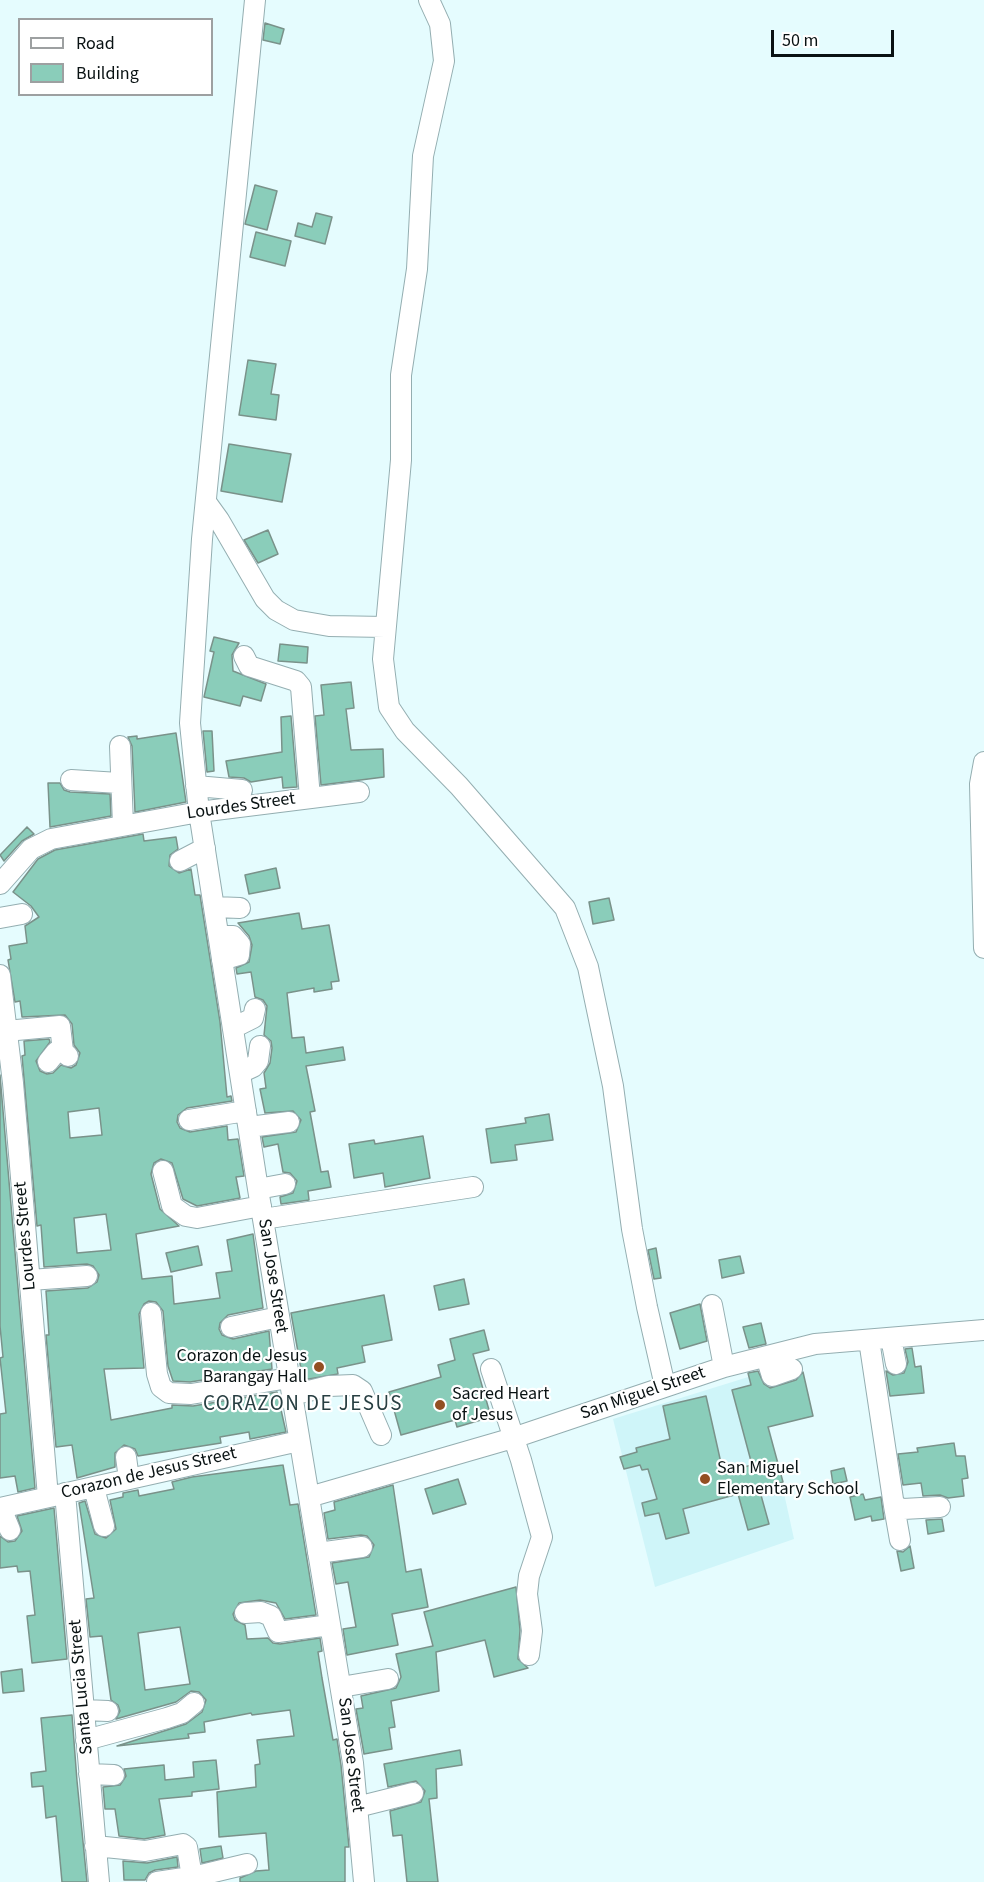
<!DOCTYPE html>
<style>
body{margin:0}
#map{position:relative;width:984px;height:1882px;overflow:hidden;background:#e5fcfe;font-family:"Source Sans 3",sans-serif}
canvas{display:block}
.legend{position:absolute;left:18px;top:18px;width:195px;height:78px;box-sizing:border-box;background:#fff;border:2px solid #9da0a1;margin:0;padding:8px 10px;list-style:none;font-size:18px;color:#091213}
.legend li{display:flex;align-items:center;gap:12px;height:30px}
.legend b{width:30px;border:2px solid #9da0a1}
.scale{position:absolute;left:771px;top:30px;width:123px;height:27px;box-sizing:border-box;border:3px solid #091213;border-top:0;padding-left:8px;font-size:18px;line-height:21px;white-space:nowrap;color:#091213;-webkit-text-stroke:4px #fff;paint-order:stroke}
</style>
<div id="map">
<canvas width="984" height="1882"></canvas>
<ul class="legend">
<li><b style="height:8px;background:#fff"></b>Road</li>
<li><b style="height:16px;background:#8acdba"></b>Building</li>
</ul>
<div class="scale">50 m</div>
</div>
<script>
const context = document.querySelector('canvas').getContext('2d');
context.lineJoin = 'round';
function paint(path, color) { context.fillStyle = color; context.fill(path, 'evenodd'); }
const poly = rows => new Path2D(rows.map(r => 'M' + r).join(''));
function trace(path, color, width, dash) { context.strokeStyle = color; context.lineWidth = width; context.lineCap = dash ? 'butt' : 'round'; context.setLineDash(dash || []); context.stroke(path); }
function label(font, color, halo, rows, align = 'center') {
  context.font = font + ' "Source Sans 3",sans-serif'; context.lineWidth = 4.5; context.setLineDash([]); context.textBaseline = 'middle'; context.strokeStyle = halo; context.fillStyle = color; for (const [text, x, y, turn = 0] of rows) {
    context.save(); context.translate(x, y); context.rotate((+turn || 0) * Math.PI / 180); context.textAlign = isNaN(turn) ? turn : align; if (halo) context.strokeText(text, 0, 0); context.fillText(text, 0, 0); context.restore();
  }
}
const built = poly([
 [758,1374,794,1539,655,1587,613,1419]
]);
const building = poly([
 [265,23,284,29,280,44,263,40,265,23],
 [255,185,277,191,267,230,245,224,255,185],
 [316,213,332,217,325,244,295,236,298,223,312,227,316,213],
 [256,232,291,241,285,266,250,257,256,232],
 [248,360,276,364,271,394,279,395,276,420,239,415,248,360],
 [229,444,291,454,282,502,221,491,229,444],
 [268,530,278,554,258,563,244,540,268,530],
 [214,637,239,643,232,655,233,671,266,684,261,701,243,696,240,706,204,697,214,652,210,651,214,637],
 [280,644,308,647,307,663,278,661,280,644],
 [351,682,354,708,346,709,351,750,383,749,384,777,321,785,315,716,324,715,321,685,351,682],
 [291,716,297,787,283,788,282,777,251,782,244,778,229,777,226,761,282,752,281,717,291,716],
 [203,731,212,731,214,771,207,772,203,731],
 [176,733,186,802,135,812,132,746,128,737,137,736,137,739,176,733],
 [48,783,60,783,64,790,70,792,110,794,111,816,50,827,48,783],
 [27,827,34,834,22,841,4,861,0,855,27,827],
 [143,834,144,841,176,837,178,849,170,855,169,866,179,873,191,869,195,895,200,895,220,1022,227,1097,231,1096,232,1101,187,1108,178,1115,177,1122,180,1128,190,1132,227,1126,228,1140,238,1139,244,1176,236,1177,240,1198,197,1206,183,1199,172,1163,161,1159,154,1163,151,1174,160,1209,179,1226,136,1234,142,1279,172,1276,174,1304,220,1298,216,1273,232,1271,227,1240,253,1234,263,1308,228,1315,220,1323,219,1329,222,1335,233,1339,269,1331,272,1369,190,1382,173,1381,168,1366,163,1311,156,1302,149,1301,144,1304,139,1314,144,1368,104,1369,111,1420,172,1408,172,1405,193,1406,277,1392,286,1432,250,1439,249,1432,220,1437,221,1443,138,1456,135,1449,124,1445,115,1453,115,1467,77,1478,72,1445,56,1447,46,1335,49,1335,46,1291,88,1288,97,1282,99,1275,93,1266,87,1264,44,1267,41,1225,37,1226,22,1056,25,1055,24,1041,49,1039,50,1042,36,1061,40,1071,47,1074,53,1073,61,1065,71,1068,76,1065,80,1053,74,1045,72,1024,65,1015,22,1017,20,1001,15,1002,8,960,11,959,9,946,27,943,25,926,39,917,31,906,13,892,38,859,55,850,143,834],
 [99,1108,102,1135,70,1138,68,1112,99,1108],
 [106,1214,111,1250,77,1253,74,1218,106,1214],
 [276,868,280,888,249,894,245,875,276,868],
 [609,898,614,920,593,924,589,902,609,898],
 [299,913,302,929,329,925,339,981,331,982,332,989,314,992,314,988,287,993,292,1038,304,1037,306,1053,343,1047,345,1060,306,1066,315,1111,310,1112,321,1172,328,1171,331,1187,308,1191,309,1200,281,1204,280,1197,293,1193,297,1181,290,1173,283,1172,278,1144,264,1147,262,1137,296,1132,301,1120,293,1111,265,1113,260,1089,266,1088,264,1073,270,1063,272,1048,271,1041,264,1035,267,1006,263,1000,255,997,251,972,237,974,236,968,249,962,252,945,249,936,238,923,299,913],
 [0,1075,35,1488,18,1492,15,1476,0,1478,0,1414,6,1413,0,1358,3,1357,0,1326,0,1075],
 [549,1114,553,1140,515,1145,517,1160,491,1163,486,1129,526,1123,525,1118,549,1114],
 [423,1136,430,1178,385,1187,383,1173,354,1178,349,1144,374,1140,375,1144,423,1136],
 [198,1246,202,1265,171,1272,166,1253,198,1246],
 [656,1248,661,1278,654,1279,648,1250,656,1248],
 [740,1256,744,1273,722,1278,719,1260,740,1256],
 [464,1279,469,1304,439,1310,434,1286,464,1279],
 [384,1295,392,1340,362,1346,365,1362,337,1368,338,1374,303,1380,291,1313,384,1295],
 [700,1304,707,1341,680,1349,670,1313,700,1304],
 [761,1323,766,1344,749,1348,743,1327,761,1323],
 [484,1330,489,1350,473,1354,491,1417,457,1427,455,1420,401,1435,389,1392,441,1377,438,1365,455,1360,450,1339,484,1330],
 [912,1348,915,1367,921,1366,924,1393,890,1396,886,1371,893,1375,904,1373,908,1362,905,1349,912,1348],
 [758,1371,764,1384,770,1388,796,1380,803,1372,813,1416,768,1427,783,1482,759,1488,769,1524,748,1530,738,1494,683,1509,689,1533,666,1539,659,1513,645,1516,642,1503,657,1499,648,1469,642,1470,640,1465,624,1469,620,1457,637,1452,636,1448,670,1439,663,1406,706,1396,723,1472,752,1465,732,1390,751,1385,748,1373,758,1371],
 [954,1443,956,1456,965,1456,968,1478,962,1479,964,1496,948,1498,940,1495,923,1496,921,1483,903,1485,898,1454,918,1452,917,1448,954,1443],
 [283,1465,290,1505,298,1504,316,1615,285,1619,276,1603,260,1600,239,1603,233,1614,235,1620,245,1625,247,1639,268,1638,273,1643,280,1644,320,1638,322,1651,318,1652,322,1678,333,1740,337,1739,341,1765,349,1847,345,1847,345,1882,240,1882,240,1878,256,1871,269,1870,266,1833,219,1837,217,1792,256,1787,255,1765,260,1764,257,1740,294,1736,290,1710,252,1715,251,1713,204,1722,205,1732,188,1734,189,1738,117,1746,186,1724,202,1712,206,1700,199,1692,191,1691,176,1702,116,1719,120,1711,118,1705,111,1700,102,1636,90,1637,86,1599,94,1598,79,1503,85,1501,95,1534,106,1538,116,1529,110,1500,123,1497,123,1493,138,1490,139,1496,174,1489,172,1482,192,1477,283,1465],
 [180,1627,190,1684,145,1690,138,1633,180,1627],
 [844,1468,847,1481,833,1484,831,1471,844,1468],
 [458,1479,466,1504,433,1514,425,1489,458,1479],
 [393,1485,406,1572,421,1569,428,1607,392,1614,398,1645,347,1655,343,1629,356,1627,348,1582,336,1584,332,1563,369,1557,374,1545,367,1536,361,1535,328,1539,324,1513,335,1510,334,1502,393,1485],
 [863,1494,865,1500,881,1497,884,1519,872,1521,871,1516,855,1520,850,1497,863,1494],
 [54,1508,67,1659,32,1663,27,1616,35,1615,30,1571,18,1572,17,1566,0,1568,0,1536,8,1542,15,1541,22,1531,17,1516,54,1508],
 [942,1519,944,1531,928,1534,926,1520,942,1519],
 [910,1546,914,1568,901,1571,897,1551,903,1552,910,1546],
 [516,1587,520,1630,518,1659,528,1668,494,1677,485,1640,436,1652,439,1691,391,1701,395,1727,389,1728,392,1749,364,1754,356,1709,363,1708,361,1696,396,1688,401,1677,396,1654,433,1646,424,1612,516,1587],
 [22,1669,24,1691,3,1693,1,1672,22,1669],
 [72,1715,77,1781,87,1882,62,1882,56,1816,46,1818,43,1786,32,1787,31,1773,46,1771,41,1718,72,1715],
 [460,1750,462,1765,436,1769,437,1798,429,1799,438,1882,407,1882,402,1835,393,1836,390,1811,421,1802,425,1791,416,1781,388,1787,384,1764,460,1750],
 [216,1760,219,1789,192,1792,192,1796,159,1799,165,1835,144,1839,119,1836,115,1809,105,1809,103,1787,120,1785,126,1776,124,1769,164,1765,165,1780,194,1777,193,1762,216,1760],
 [221,1846,223,1858,202,1863,200,1849,221,1846],
 [177,1857,178,1867,155,1870,149,1873,145,1880,124,1880,123,1861,147,1863,177,1857]
]);
const minor = poly([
 [255,0,202,539,190,723,199,812,258,1189,353,1763,364,1882],
 [429,0,440,24,444,61,423,156,417,269,401,375,401,460,383,659,389,707,405,731,459,786,565,908,588,967,613,1086,632,1229,647,1307,665,1386],
 [206,502,219,520,265,599,276,610,294,620,329,626,385,627],
 [244,656,249,666,296,681,301,687,310,798],
 [120,746,123,825],
 [984,762,980,784,984,948],
 [71,780,119,783],
 [196,786,242,790],
 [180,861,205,848],
 [0,884,31,849,51,839,199,812,359,792],
 [214,907,240,908],
 [0,918,22,914],
 [219,936,233,936,240,944,239,955,222,960],
 [0,975,13,1083,48,1497],
 [233,1028,253,1018,255,1009],
 [6,1031,60,1026,63,1051,68,1056],
 [48,1062,56,1052,63,1051],
 [240,1073,253,1067,258,1061,260,1046],
 [189,1120,246,1111],
 [249,1127,289,1122],
 [163,1171,172,1206,186,1216,197,1218,261,1206],
 [258,1189,285,1184],
 [263,1219,473,1187],
 [30,1280,87,1276],
 [712,1305,724,1367],
 [151,1313,157,1374,161,1387,169,1393,191,1394,289,1378],
 [231,1327,279,1317],
 [891,1338,896,1364],
 [869,1340,894,1506,903,1509,940,1507],
 [766,1357,772,1376,792,1369],
 [491,1369,521,1460,542,1537,529,1576,527,1594,532,1631,529,1655],
 [292,1395,329,1386,353,1385,362,1391,381,1435],
 [126,1457,129,1479],
 [94,1488,104,1526],
 [65,1493,99,1882],
 [309,1497,513,1438,724,1367,815,1344,984,1330],
 [894,1506,900,1540],
 [0,1508,299,1441],
 [1,1508,10,1530],
 [318,1553,362,1547],
 [245,1613,261,1612,271,1616,278,1632,330,1625],
 [341,1687,388,1679],
 [84,1710,108,1711],
 [86,1740,167,1718,182,1713,194,1703],
 [89,1774,114,1775],
 [357,1807,413,1793],
 [95,1846,145,1851,183,1844,187,1847,192,1877],
 [157,1882,197,1876,247,1864]
]);
const markers = [
 [319,1367,6,"#934f22"],
 [440,1405,6,"#934f22"],
 [705,1479,6,"#934f22"]
];
const streetNames = [
 ["Lourdes Street",241,807,-8],
 ["Lourdes Street",26,1236,-95],
 ["San Jose Street",272,1276,81],
 ["San Miguel Street",643,1394,-19],
 ["Corazon de Jesus Street",149,1474,-13],
 ["Santa Lucia Street",82,1687,-95],
 ["San Jose Street",350,1755,83]
];
const poiNames = [
 ["Corazon de Jesus",307,1357,"right"],
 ["Barangay Hall",307,1378,"right"],
 ["Sacred Heart",452,1395],
 ["of Jesus",452,1416],
 ["San Miguel",717,1469],
 ["Elementary School",717,1490]
];
const quarterNames = [
 ["CORAZON DE JESUS",303,1405]
];
paint(built, '#cff5f9');
paint(building, '#8acdba');
trace(building, '#7a928a', 1.5);
trace(minor, '#94aeb1', 22);
trace(minor, '#fff', 20);
for (const [x, y, r, color] of markers) { const dot = new Path2D(); dot.arc(x, y, r, 0, 2 * Math.PI); context.fillStyle = color; context.fill(dot); trace(dot, '#fff', 2); }
label('18px', '#091213', '#fff', streetNames);
label('18px', '#091213', '#fff', poiNames, 'left');
context.letterSpacing = '1.5px';
label('21px', '#283f42', '#fff', quarterNames);
context.letterSpacing = '0px';
</script>
